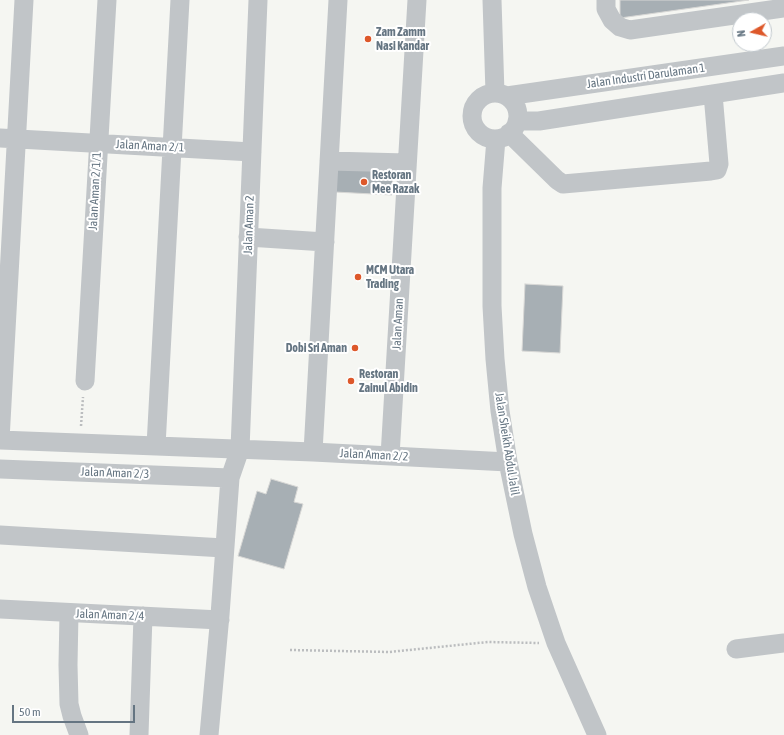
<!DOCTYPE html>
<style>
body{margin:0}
#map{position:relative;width:784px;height:735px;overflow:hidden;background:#f5f6f2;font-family:"Asap Condensed",sans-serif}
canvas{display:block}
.north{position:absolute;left:732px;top:12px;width:40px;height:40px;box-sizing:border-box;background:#fff;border:1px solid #c1c8cd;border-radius:50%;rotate:262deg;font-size:11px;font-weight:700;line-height:16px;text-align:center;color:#657582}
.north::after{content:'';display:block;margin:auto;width:14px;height:18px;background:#dd582a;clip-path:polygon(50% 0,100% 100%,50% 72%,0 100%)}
.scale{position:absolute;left:12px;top:705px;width:123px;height:18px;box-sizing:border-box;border:2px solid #657582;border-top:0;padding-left:5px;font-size:12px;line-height:14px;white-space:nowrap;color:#657582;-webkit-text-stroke:3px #fff;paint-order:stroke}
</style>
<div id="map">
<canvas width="784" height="735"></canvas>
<div class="north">N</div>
<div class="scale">50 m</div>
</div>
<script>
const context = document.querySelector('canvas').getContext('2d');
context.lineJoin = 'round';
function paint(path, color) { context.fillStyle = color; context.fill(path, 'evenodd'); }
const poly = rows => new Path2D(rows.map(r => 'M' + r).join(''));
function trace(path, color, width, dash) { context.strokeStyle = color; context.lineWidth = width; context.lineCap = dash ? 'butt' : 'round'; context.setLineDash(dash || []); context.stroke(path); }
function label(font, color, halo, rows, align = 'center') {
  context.font = font + ' "Asap Condensed",sans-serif'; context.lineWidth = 4; context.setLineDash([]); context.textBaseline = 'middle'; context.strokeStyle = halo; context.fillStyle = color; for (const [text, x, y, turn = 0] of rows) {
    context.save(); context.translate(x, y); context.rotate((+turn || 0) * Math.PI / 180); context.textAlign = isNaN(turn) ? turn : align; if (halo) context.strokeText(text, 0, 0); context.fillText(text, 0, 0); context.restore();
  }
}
const building = poly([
 [620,0,749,0,620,18,620,0],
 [336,168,393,171,392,195,335,192,336,168],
 [525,284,563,286,560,353,522,351,525,284],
 [271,479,298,487,294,502,303,504,284,569,238,556,257,491,266,494,271,479]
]);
const path = poly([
 [81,426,83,397],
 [290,650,389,652,488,642,539,643]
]);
const minor = poly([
 [492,0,495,93],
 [606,0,606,9,612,20,620,27,630,30,784,8],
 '472 116a23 23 0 1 1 46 0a23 23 0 1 1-46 0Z',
 [507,96,784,56],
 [517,121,539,121,784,83],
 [509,133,557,180,563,184,711,171,717,170,719,164,713,94],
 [0,138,252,152],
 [496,139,492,188,492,306,495,359,500,411,508,462,523,534,537,587,556,643,597,735],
 [329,161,407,163],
 [248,237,325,242],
 [85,381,107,0],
 [0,440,313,452,508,462],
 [0,440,24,0],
 [156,446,180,0],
 [313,452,338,0],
 [390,456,417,0],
 [0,469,230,478],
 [0,535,224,548],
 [0,609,220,620],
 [69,613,68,665,69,704,72,716,79,735],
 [736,649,784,643],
 [139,735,143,616],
 [209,735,220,615,230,478,240,449,258,0]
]);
const markers = [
 [368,39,4,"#dd582a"],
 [364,182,4,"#dd582a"],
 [358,277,4,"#dd582a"],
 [355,348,4,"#dd582a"],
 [351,381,4,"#dd582a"]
];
const poiNames = [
 ["Zam Zamm",376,32],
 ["Nasi Kandar",376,46],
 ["Restoran",372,175],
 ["Mee Razak",372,189],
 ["MCM Utara",366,270],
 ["Trading",366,284],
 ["Dobi Sri Aman",347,348,"right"],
 ["Restoran",359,374],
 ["Zainul Abidin",359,388]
];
const streetNames = [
 ["Jalan Industri Darulaman 1",646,76,-8],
 ["Jalan Aman 2/1",150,146,3],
 ["Jalan Aman 2/1/1",95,191,-87],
 ["Jalan Aman 2",249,225,-88],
 ["Jalan Aman",398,324,-87],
 ["Jalan Sheikh Abdul Jalil",507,444,81],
 ["Jalan Aman 2/2",374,455,3],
 ["Jalan Aman 2/3",115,473,2],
 ["Jalan Aman 2/4",110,615,2]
];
paint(building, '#a7afb4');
trace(building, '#d7d7d5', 1);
trace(path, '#bbbdbf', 2.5, [2, 2]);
trace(minor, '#c1c5c8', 19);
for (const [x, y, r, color] of markers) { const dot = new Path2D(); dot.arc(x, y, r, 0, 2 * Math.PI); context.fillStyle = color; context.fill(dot); trace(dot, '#fff', 1.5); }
label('bold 12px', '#657582', '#fff', poiNames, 'left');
label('12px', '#657582', '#fff', streetNames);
</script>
